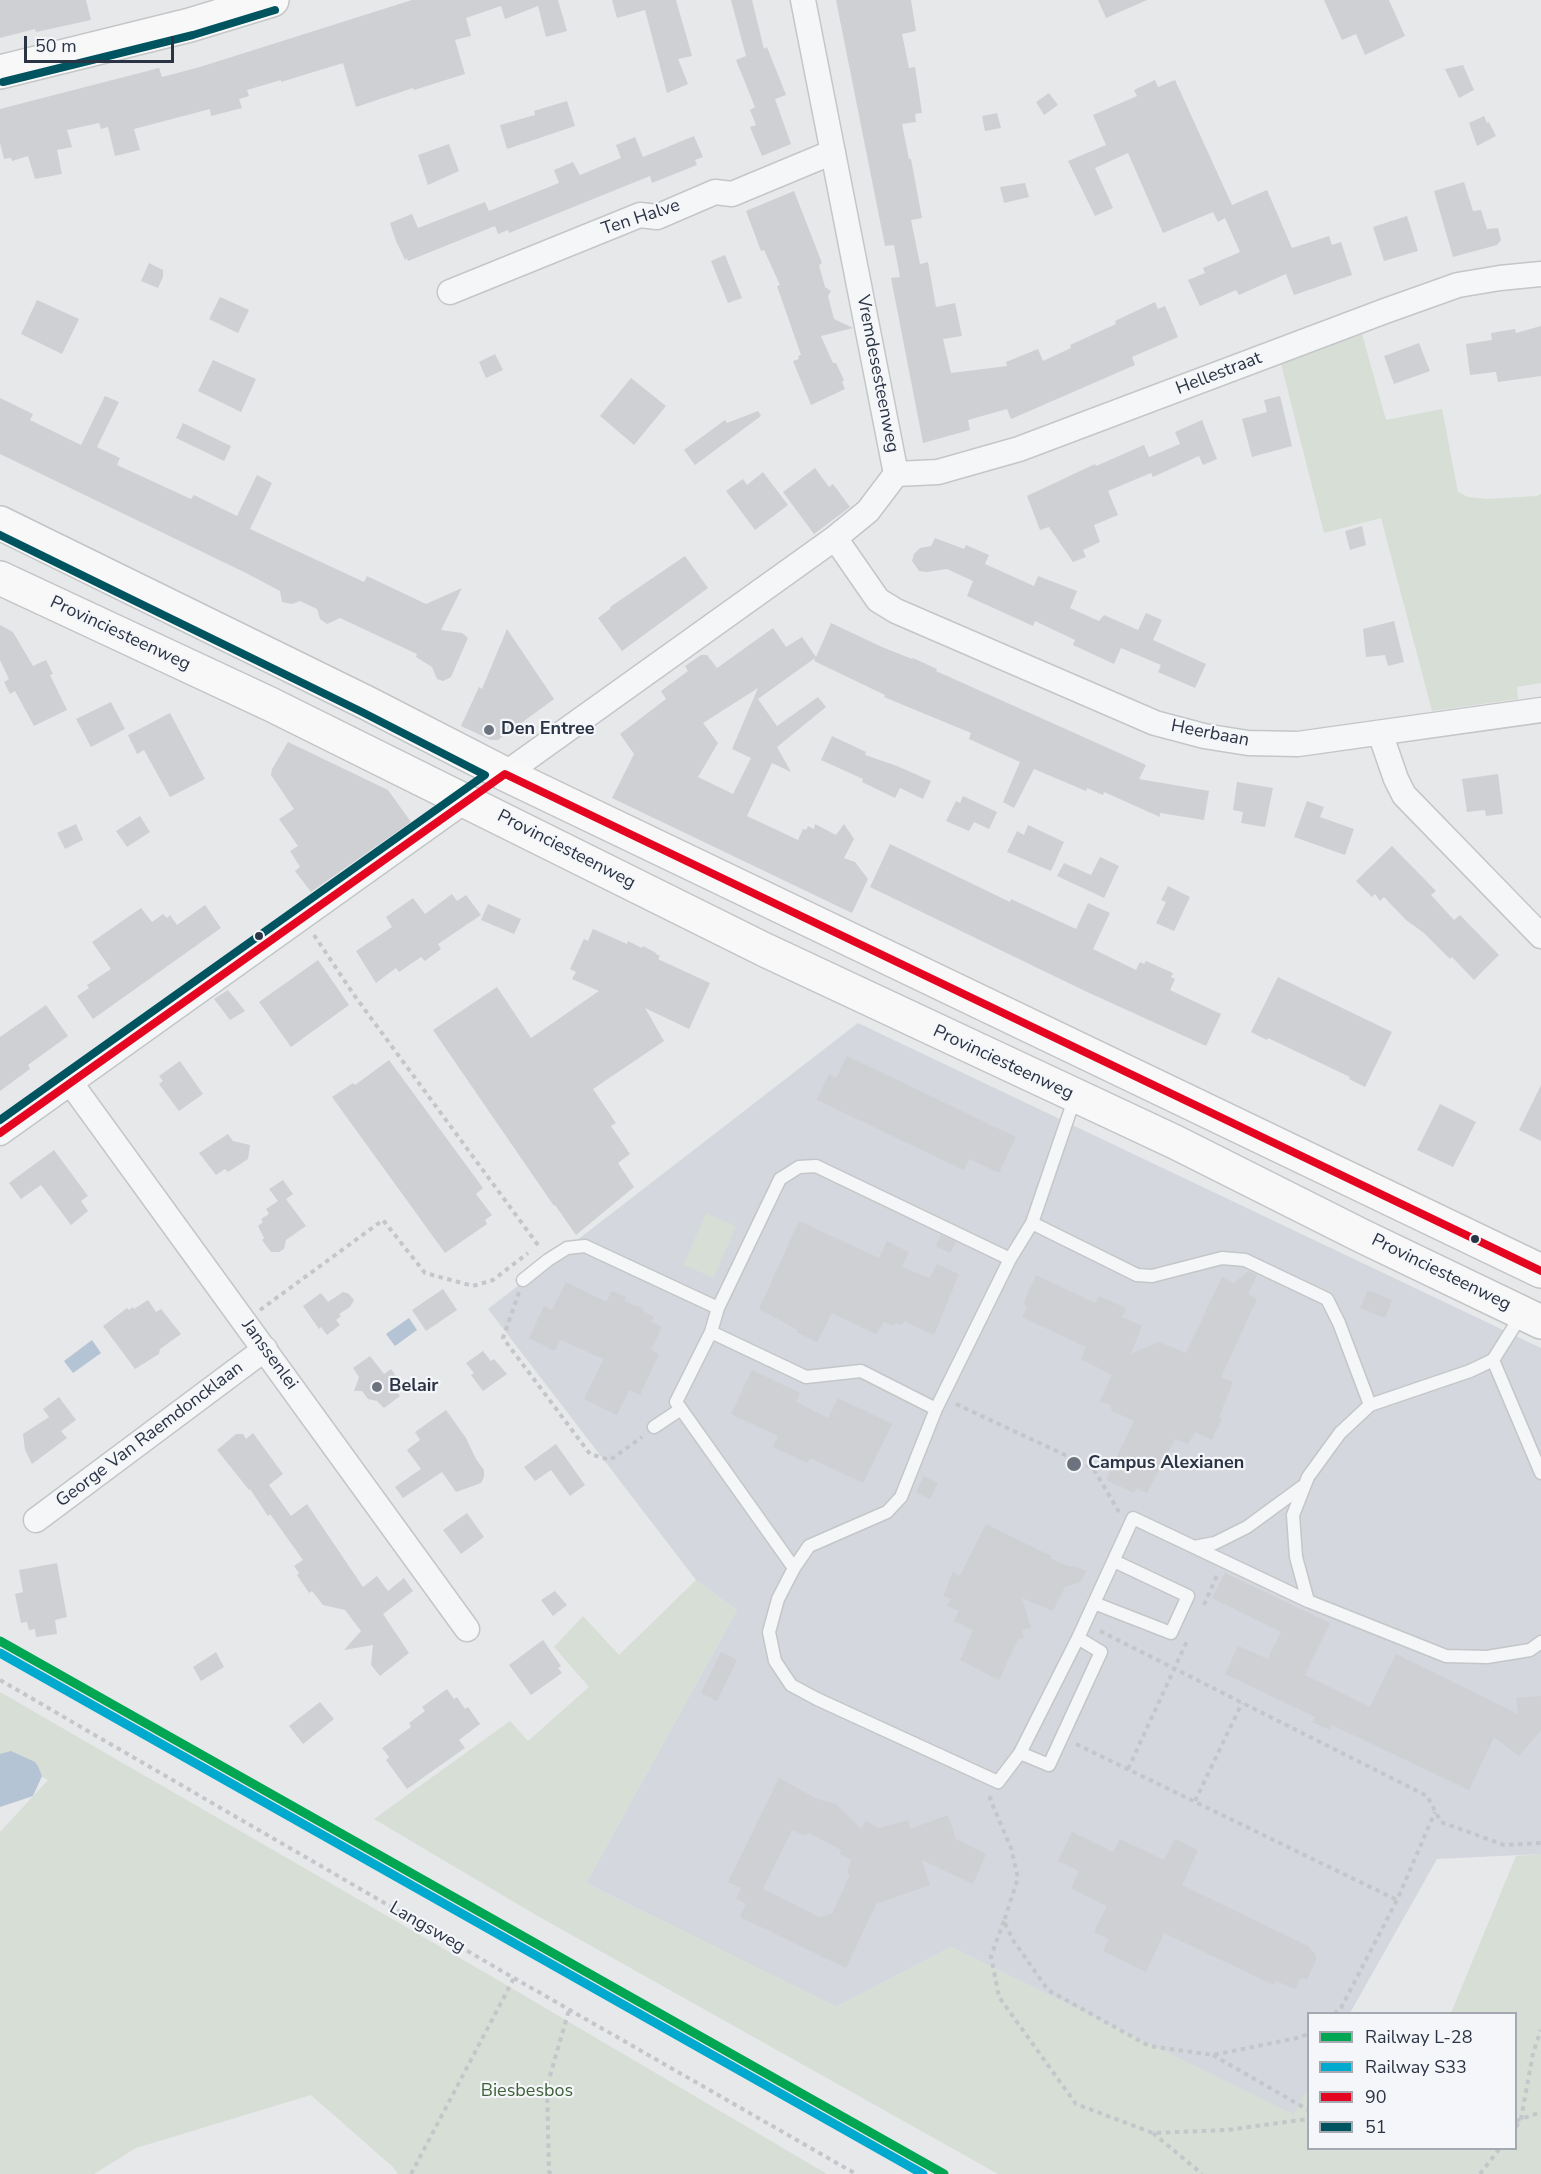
<!DOCTYPE html>
<style>
body{margin:0}
#map{position:relative;width:1541px;height:2174px;overflow:hidden;background:#e6e8ea;font-family:"Nunito Sans",sans-serif}
canvas{display:block}
.legend{position:absolute;left:1307px;top:2012px;width:210px;height:138px;box-sizing:border-box;background:#f4f6f9;border:2px solid #a4a8b1;margin:0;padding:8px 10px;list-style:none;font-size:18px;color:#2b3445}
.legend li{display:flex;align-items:center;gap:12px;height:30px}
.legend b{width:30px;border:2px solid #a4a8b1}
.scale{position:absolute;left:24px;top:36px;width:150px;height:27px;box-sizing:border-box;border:3px solid #2b3445;border-top:0;padding-left:8px;font-size:18px;line-height:21px;white-space:nowrap;color:#2b3445;-webkit-text-stroke:4px #f4f6f9;paint-order:stroke}
</style>
<div id="map">
<canvas width="1541" height="2174"></canvas>
<ul class="legend">
<li><b style="height:8px;background:#00a651"></b>Railway L-28</li>
<li><b style="height:8px;background:#00a9ce"></b>Railway S33</li>
<li><b style="height:8px;background:#e40521"></b>90</li>
<li><b style="height:8px;background:#005460"></b>51</li>
</ul>
<div class="scale">50 m</div>
</div>
<script>
const context = document.querySelector('canvas').getContext('2d');
context.lineJoin = 'round';
function paint(path, color) { context.fillStyle = color; context.fill(path, 'evenodd'); }
const poly = rows => new Path2D(rows.map(r => 'M' + r).join(''));
function trace(path, color, width, dash) { context.strokeStyle = color; context.lineWidth = width; context.lineCap = dash ? 'butt' : 'round'; context.setLineDash(dash || []); context.stroke(path); }
function label(font, color, halo, rows, align = 'center') {
  context.font = font + ' "Nunito Sans",sans-serif'; context.lineWidth = 4.5; context.setLineDash([]); context.textBaseline = 'middle'; context.strokeStyle = halo; context.fillStyle = color; for (const [text, x, y, turn = 0] of rows) {
    context.save(); context.translate(x, y); context.rotate((+turn || 0) * Math.PI / 180); context.textAlign = isNaN(turn) ? turn : align; if (halo) context.strokeText(text, 0, 0); context.fillText(text, 0, 0); context.restore();
  }
}
const built = poly([
 [858,1023,1541,1348,1541,1854,1437,1859,1350,2013,1308,2014,1308,2088,1294,2115,951,1947,836,2007,586,1883,737,1610,696,1580,488,1309]
]);
const green = poly([
 [1362,334,1386,420,1442,409,1458,492,1468,497,1488,499,1537,496,1541,494,1541,683,1517,687,1518,699,1432,711,1381,518,1324,533,1281,364],
 [706,1213,736,1226,714,1278,683,1265],
 [696,1580,737,1610,586,1883,836,2007,951,1947,1293,2114,1308,2088,1308,2148,1516,2148,1516,2014,1451,2013,1516,1856,1541,1854,1541,2174,998,2174,536,1915,374,1819,510,1721,528,1741,589,1687,554,1647,583,1616,619,1655],
 [0,1692,496,1979,827,2174,398,2174,394,2168,311,2095,136,2148,94,2174,0,2174,0,1832,48,1780,0,1755]
]);
const water = poly([
 [409,1318,417,1330,395,1346,386,1334],
 [92,1340,101,1353,73,1373,64,1361],
 [11,1751,35,1762,38,1766,42,1776,33,1796,0,1807,0,1754]
]);
const building = poly([
 [0,0,86,0,91,20,36,32,35,29,0,38],
 [412,0,558,0,567,31,546,37,538,6,505,19,501,6,466,18,471,36,455,40,465,74,414,90,413,88,356,107,343,63,281,82,281,80,247,90,249,96,239,99,242,108,211,116,210,109,134,129,140,150,115,156,108,127,101,129,99,123,67,130,72,147,57,150,62,174,35,179,28,156,12,161,11,158,4,159,0,143,0,109,159,68,162,77,200,67],
 [612,0,676,0,692,56,678,59,688,84,667,93,645,10,617,18],
 [731,0,752,0,764,49,767,47,786,95,775,99,791,144,762,156,750,127,756,125,750,110,755,107,736,60,746,56],
 [836,0,911,0,916,31,902,34,909,68,915,67,922,113,915,114,916,122,902,124,909,159,911,159,922,218,911,220,920,264,928,262,936,307,955,303,962,336,943,339,951,373,1007,366,1006,362,1038,349,1043,361,1071,348,1070,345,1116,324,1115,321,1155,302,1158,309,1165,306,1178,337,1132,357,1135,365,1011,419,1007,409,968,420,970,430,923,443,891,278,900,277,894,245,885,246],
 [1098,0,1147,0,1106,18],
 [1324,0,1389,0,1405,36,1365,55,1356,34,1342,40],
 [1463,65,1474,90,1459,98,1445,69],
 [1155,80,1158,87,1175,80,1232,205,1267,190,1292,248,1329,236,1332,245,1341,242,1352,275,1294,295,1286,274,1239,295,1236,290,1200,306,1188,280,1205,273,1203,268,1240,252,1225,218,1218,222,1213,212,1163,233,1128,153,1095,168,1113,208,1095,216,1068,161,1106,145,1093,115,1137,96,1134,90],
 [1049,93,1058,105,1044,115,1036,102],
 [567,101,575,126,507,149,500,125,535,115,534,111],
 [997,113,1001,128,985,131,982,116],
 [1484,116,1487,123,1489,122,1496,136,1477,146,1469,123],
 [694,136,703,157,695,160,697,165,652,183,650,176,509,233,508,230,498,234,495,226,408,261,407,258,405,260,396,241,390,223,412,214,418,228,485,202,489,211,559,183,554,170,573,162,580,175,621,158,616,145,635,137,643,157],
 [449,144,459,171,428,185,418,155],
 [1464,182,1473,211,1481,210,1487,229,1498,228,1501,240,1497,245,1453,257,1434,191],
 [1025,183,1029,197,1004,203,1000,187],
 [794,191,822,263,819,265,825,287,831,291,828,296,834,319,853,328,821,336,833,363,836,363,844,380,842,382,845,389,811,405,793,361,799,359,798,356,801,355,777,286,780,285,764,250,761,251,746,211],
 [1407,216,1418,251,1384,261,1373,227],
 [725,255,742,298,728,303,711,261],
 [149,263,163,270,163,277,158,288,141,281],
 [220,297,249,310,238,333,209,319],
 [37,300,79,319,62,354,21,334],
 [1541,326,1541,376,1498,382,1496,372,1470,375,1466,344,1492,340,1491,333,1515,329,1516,333],
 [1419,343,1430,371,1394,384,1384,356],
 [495,354,503,370,486,378,479,362],
 [213,360,256,379,241,412,198,391],
 [631,378,666,406,634,445,600,416],
 [105,396,119,402,97,447,120,458,117,465,191,499,194,495,237,516,257,475,272,483,250,529,364,582,367,576,426,604,462,588,441,630,462,633,468,638,451,677,443,681,437,679,432,667,416,657,417,654,340,618,327,624,320,619,317,609,300,601,292,604,282,602,280,591,246,573,0,454,0,398,33,414,30,420,81,445],
 [1280,396,1292,446,1252,457,1242,419,1267,412,1264,400],
 [758,411,761,416,695,465,684,450,725,420,727,423],
 [1202,420,1217,459,1203,465,1199,456,1153,477,1151,473,1108,491,1118,515,1094,525,1100,542,1083,550,1086,557,1073,562,1049,527,1040,530,1027,496,1095,464,1096,466,1144,445,1149,457,1180,444,1175,432],
 [183,423,231,446,224,461,176,438],
 [815,468,829,487,833,484,850,507,814,534,783,492],
 [763,472,788,505,755,530,726,491,743,479,747,485],
 [1362,526,1366,545,1350,550,1345,531],
 [935,538,964,549,966,545,989,555,985,564,1034,586,1038,576,1077,591,1070,608,1099,621,1104,615,1138,630,1146,613,1162,620,1153,640,1206,664,1195,688,1158,672,1161,665,1121,648,1114,664,1073,645,1075,640,1035,621,1033,626,967,596,973,581,947,569,927,572,919,571,912,561,914,554,920,548,931,546],
 [685,556,708,588,622,651,598,618,611,608,610,607],
 [1394,621,1404,662,1388,666,1385,655,1366,657,1363,629],
 [831,623,882,647,912,659,913,658,937,669,936,671,1146,765,1139,779,1209,791,1204,820,1160,813,1160,817,1104,792,1103,795,1087,788,1086,791,1034,769,1014,808,1003,802,1020,762,969,739,971,733,884,697,885,695,814,661,815,658,758,699,777,726,818,697,826,707,777,747,791,772,772,763,747,816,798,840,803,829,806,830,808,826,814,829,815,824,836,835,844,824,854,839,844,858,855,862,868,879,852,913,612,798,634,754,620,734,666,699,661,691,688,671,685,666,701,655,707,655,717,668,773,628,786,647,802,637,816,657],
 [758,688,732,749,751,758,733,794,698,777,718,743,703,723],
 [0,625,13,632,33,666,46,660,53,674,50,675,67,710,34,726,15,691,10,694,4,682,9,679,0,660],
 [507,629,554,699,498,740,491,740,461,726,479,687,482,689],
 [111,702,125,729,91,747,76,719],
 [170,713,205,779,170,797,144,750,137,754,128,735],
 [832,736,866,752,865,755,897,766,931,781,923,799,900,788,895,798,862,782,863,779,821,760],
 [288,742,388,790,411,822,311,892,295,871,300,867,290,851,298,846,279,819,294,809,271,775,272,769],
 [1498,774,1503,814,1486,816,1485,810,1467,812,1462,779],
 [1237,782,1273,788,1265,827,1241,823,1243,812,1233,810],
 [963,796,997,812,989,829,974,822,969,831,946,821,956,801,960,803],
 [1307,801,1324,807,1320,817,1354,829,1345,855,1294,837],
 [140,816,150,832,127,847,116,831],
 [76,824,83,840,65,849,57,833],
 [1028,825,1064,842,1051,871,1007,852,1017,831,1024,835],
 [890,844,1010,902,1011,899,1076,929,1088,903,1110,913,1093,949,1136,970,1140,962,1144,964,1146,961,1173,973,1171,977,1175,979,1170,990,1221,1014,1206,1046,1085,991,870,887],
 [1392,846,1436,891,1431,895,1454,920,1460,915,1499,955,1474,980,1452,957,1450,959,1424,933,1406,920,1384,897,1380,901,1375,894,1372,897,1356,881],
 [1100,857,1119,866,1104,898,1057,876,1064,863,1091,875],
 [1168,886,1190,897,1174,931,1156,923,1166,902,1161,900],
 [452,894,457,901,466,895,481,915,438,944,441,949,425,961,421,957,399,972,396,968,376,983,356,951,392,927,386,917,413,898,425,914],
 [488,904,521,919,514,934,481,920],
 [205,905,221,928,93,1019,77,996,89,988,87,985,111,969,92,942,141,908,152,922,163,914,167,918,170,915,177,925],
 [593,929,627,944,628,941,642,948,643,946,656,953,656,954,660,956,658,959,710,983,689,1029,645,1008,664,1041,593,1089,616,1123,611,1126,630,1154,618,1163,634,1187,576,1235,555,1205,554,1206,433,1030,497,987,531,1038,599,991,572,979,576,972,570,969,584,939,588,941],
 [318,960,349,1005,291,1047,259,1002],
 [1278,977,1392,1032,1365,1087,1349,1079,1350,1077,1268,1038,1267,1040,1251,1032],
 [228,990,245,1011,230,1020,214,999],
 [46,1005,68,1036,28,1065,30,1069,0,1091,0,1037],
 [847,1056,1016,1137,999,1173,969,1159,964,1170,817,1100,829,1074,836,1078],
 [389,1060,483,1188,476,1194,492,1215,485,1220,487,1224,445,1253,332,1097,353,1083,355,1085],
 [180,1061,203,1094,179,1111,159,1084,163,1081,159,1076],
 [1541,1085,1541,1141,1519,1130],
 [1440,1104,1476,1122,1453,1167,1417,1150],
 [228,1134,233,1141,250,1145,248,1159,228,1172,225,1169,216,1175,199,1153],
 [54,1150,88,1196,81,1201,88,1211,71,1225,41,1185,21,1199,9,1183],
 [283,1180,293,1194,286,1199,306,1226,286,1240,284,1249,279,1252,271,1252,262,1240,264,1238,258,1226,263,1222,261,1219,269,1214,266,1209,278,1201,269,1189],
 [799,1221,879,1258,887,1241,909,1252,902,1267,930,1278,937,1264,959,1274,934,1335,904,1321,902,1325,895,1323,894,1326,884,1322,876,1334,832,1313,817,1342,796,1332,798,1330,759,1309],
 [941,1235,956,1242,950,1253,936,1246],
 [1249,1271,1257,1275,1248,1294,1257,1299,1221,1377,1233,1382,1219,1417,1222,1419,1212,1440,1195,1432,1188,1444,1175,1439,1147,1493,1136,1488,1134,1493,1106,1480,1134,1421,1112,1411,1110,1405,1100,1401,1112,1375,1081,1359,1086,1347,1022,1317,1027,1307,1023,1304,1036,1275,1095,1303,1099,1296,1126,1308,1122,1317,1142,1326,1131,1354,1159,1342,1186,1353,1222,1277,1234,1283],
 [566,1282,606,1302,612,1291,626,1297,624,1301,644,1309,643,1311,654,1317,651,1322,662,1327,651,1350,659,1354,640,1395,629,1390,617,1415,584,1399,604,1359,560,1340,555,1351,529,1338,544,1306,552,1310],
 [443,1289,457,1310,426,1331,412,1310],
 [1368,1290,1392,1300,1385,1318,1360,1308],
 [343,1292,349,1294,354,1300,350,1307,339,1314,341,1316,336,1320,340,1325,327,1335,321,1327,319,1329,303,1306,321,1293,328,1302],
 [148,1300,156,1312,161,1309,181,1334,160,1349,159,1354,135,1369,103,1326,127,1308,129,1310,133,1307,134,1309],
 [483,1351,491,1361,494,1359,507,1374,483,1391,471,1375,474,1373,466,1363],
 [370,1356,384,1374,391,1369,404,1387,397,1392,400,1396,384,1408,377,1401,368,1399,362,1391,354,1391,359,1377,353,1368],
 [752,1370,800,1393,796,1402,828,1418,838,1398,892,1424,863,1483,810,1458,807,1463,773,1447,778,1436,731,1414],
 [59,1397,76,1420,61,1431,67,1438,32,1464,25,1450,23,1434,49,1417,43,1409],
 [446,1410,466,1438,476,1459,484,1470,484,1477,481,1483,456,1492,442,1472,403,1498,395,1487,421,1469,407,1450,420,1440,415,1432],
 [253,1433,283,1474,269,1485,291,1516,307,1504,363,1587,377,1576,388,1591,404,1578,413,1591,383,1614,409,1653,380,1676,371,1665,373,1645,344,1650,361,1631,345,1610,323,1605,312,1591,309,1593,297,1575,299,1573,294,1566,303,1560,270,1514,268,1516,250,1489,249,1490,217,1450,236,1434,243,1434,246,1439],
 [556,1444,585,1485,570,1496,551,1470,535,1481,524,1467],
 [924,1476,938,1483,930,1499,916,1492],
 [467,1513,484,1537,461,1554,443,1530],
 [986,1524,1051,1556,1050,1558,1070,1567,1074,1566,1087,1571,1080,1582,1065,1587,1053,1611,1022,1598,1031,1628,1022,1630,1024,1638,1018,1639,999,1680,960,1660,973,1630,954,1621,959,1611,947,1606,951,1599,943,1596,953,1572,960,1576],
 [57,1563,67,1617,55,1620,57,1634,36,1637,35,1629,29,1630,27,1622,21,1623,15,1594,23,1592,19,1570],
 [1225,1573,1330,1623,1305,1675,1370,1707,1396,1654,1518,1714,1516,1698,1541,1696,1541,1730,1519,1756,1494,1737,1469,1790,1332,1725,1330,1730,1312,1722,1315,1717,1225,1674,1238,1646,1268,1659,1281,1632,1212,1598],
 [555,1591,567,1605,553,1616,541,1600],
 [543,1640,561,1666,558,1668,562,1673,531,1695,509,1665],
 [216,1652,224,1667,201,1681,193,1667],
 [721,1652,737,1660,717,1701,701,1693],
 [447,1689,454,1699,457,1697,465,1709,468,1707,480,1724,459,1740,465,1748,407,1789,386,1760,389,1757,382,1748,411,1727,409,1723,425,1711,422,1707],
 [320,1702,334,1719,303,1744,289,1726],
 [779,1778,817,1799,836,1804,861,1829,866,1821,879,1828,908,1820,910,1829,948,1815,956,1839,986,1854,973,1884,922,1860,930,1885,876,1904,846,1968,740,1917,746,1904,736,1899,741,1888,728,1882],
 [792,1830,803,1835,809,1833,841,1850,840,1854,851,1860,847,1872,850,1875,832,1914,819,1917,763,1889],
 [1072,1832,1113,1852,1120,1839,1164,1860,1175,1839,1198,1850,1182,1885,1308,1946,1315,1954,1316,1959,1307,1980,1301,1977,1295,1989,1276,1981,1274,1985,1164,1933,1146,1972,1103,1951,1109,1939,1094,1932,1107,1906,1071,1888,1079,1871,1058,1861]
]);
const path = poly([
 [314,935,354,995,538,1245],
 [519,1292,503,1338,590,1454,610,1460,642,1437],
 [260,1310,383,1220,425,1273,473,1286,493,1280,528,1253],
 [956,1404,1093,1468,1119,1512],
 [1204,1605,1218,1573],
 [1100,1631,1427,1796,1441,1822,1504,1845,1541,1843],
 [0,1680,514,1978,856,2174],
 [1076,1744,1397,1900],
 [1128,1769,1188,1639],
 [991,1796,990,1799,1011,1848,1018,1878,1004,1921,1013,1940,1048,1990,1149,2046,1213,2055,1302,2037,1308,2033],
 [1195,1801,1242,1703],
 [1004,1921,991,1956,999,1997,1076,2104,1153,2133,1227,2130,1308,2119],
 [1334,2014,1341,2008,1397,1900,1435,1812],
 [1213,2055,1308,2110],
 [1516,2121,1541,2112],
 [1516,2127,1521,2119,1533,2053,1541,2030],
 [1153,2133,1202,2174],
 [411,2174,514,1978],
 [551,2174,549,2172,547,2086,569,2010],
 [1480,2174,1500,2148]
]);
const lane = poly([
 [1075,1097,1032,1223,1010,1259,936,1409,901,1497,887,1512,809,1546,794,1568,778,1599,769,1632,775,1661,791,1685,817,1699,998,1782,1020,1753,1078,1638,1133,1518,1308,1601,1446,1656,1487,1657,1530,1650,1541,1642],
 [1032,1223,1137,1275,1152,1276,1222,1258,1245,1260,1327,1299,1339,1323,1370,1405],
 [523,1280,548,1260,567,1248,585,1246,718,1308],
 [711,1332,806,1377,861,1371,936,1409],
 [1493,1360,1541,1473],
 [654,1427,681,1409],
 [1194,1547,1215,1543,1247,1527,1303,1486],
 [794,1568,676,1402,711,1332,718,1308,780,1179,799,1167,816,1166,1010,1259],
 [1308,1601,1296,1557,1293,1515,1308,1477,1340,1433,1370,1405,1470,1371,1493,1360,1522,1314],
 [1094,1603,1171,1633,1188,1596,1114,1561],
 [1020,1753,1049,1765,1101,1652,1078,1638]
]);
const street = poly([
 [450,292,640,215,657,217,715,192,732,194,833,152],
 [896,474,938,472,1019,449,1385,311,1458,285,1500,278,1541,274],
 [835,538,878,600,896,611,1155,723,1204,736,1248,743,1298,744,1541,710],
 [1380,733,1396,779,1404,795,1541,936],
 [505,774,835,538,868,511,896,474,803,0],
 [70,1082,467,1629],
 [0,1133,466,800],
 [36,1520,265,1349]
]);
const secondary = poly([
 [0,72,190,25,272,0]
]);
const primary = poly([
 [0,523,367,703,505,774,1541,1271],
 [0,578,270,704,765,950,1175,1142,1362,1236,1541,1322]
]);
const bus1 = poly([
 [0,1133,505,774,1541,1271]
]);
const bus2 = poly([
 [3,82,193,35,275,10],
 [0,535,362,712,485,775,0,1120]
]);
const rail1 = poly([
 [0,1641,944,2174]
]);
const rail2 = poly([
 [0,1653,923,2174]
]);
const markers = [
 [489,730,6,"#6c737f"],
 [259,936,5,"#2b3445"],
 [1475,1239,5,"#2b3445"],
 [377,1387,6,"#6c737f"],
 [1074,1464,8,"#6c737f"]
];
const streetNames = [
 ["Ten Halve",641,218,-18],
 ["Vremdesesteenweg",877,374,79],
 ["Hellestraat",1219,374,-21],
 ["Provinciesteenweg",120,634,25],
 ["Heerbaan",1210,734,11],
 ["Provinciesteenweg",566,850,27],
 ["Provinciesteenweg",1003,1063,25],
 ["Provinciesteenweg",1441,1273,26],
 ["Janssenlei",269,1355,54],
 ["George Van Raemdoncklaan",150,1435,-37],
 ["Langsweg",427,1928,30]
];
const poiNames = [
 ["Den Entree",501,730],
 ["Belair",389,1387],
 ["Campus Alexianen",1088,1464]
];
const parkNames = [
 ["Biesbesbos",527,2092]
];
paint(built, '#d4d7dd');
paint(green, '#d6ded6');
paint(water, '#b4c4d5');
paint(building, '#ced0d3');
trace(lane, '#c4c6c8', 15);
trace(street, '#c4c6c8', 27);
trace(secondary, '#c4c6c8', 36);
trace(primary, '#c2c5c8', 36);
trace(path, '#c5c6ca', 4, [4.5, 4.5]);
trace(lane, '#f5f6f7', 12);
trace(street, '#f5f6f7', 24);
trace(secondary, '#f8f8f8', 33);
trace(primary, '#f8f8f8', 33);
trace(bus1, '#e40521', 8);
trace(bus2, '#005460', 8);
trace(rail1, '#00a651', 9);
trace(rail2, '#00a9ce', 9);
for (const [x, y, r, color] of markers) { const dot = new Path2D(); dot.arc(x, y, r, 0, 2 * Math.PI); context.fillStyle = color; context.fill(dot); trace(dot, '#f4f6f9', 2); }
label('18px', '#2b3445', '#f4f6f9', streetNames);
label('bold 18px', '#2b3445', '#f4f6f9', poiNames, 'left');
label('18px', '#3f6138', '#f4f6f9', parkNames);
</script>
